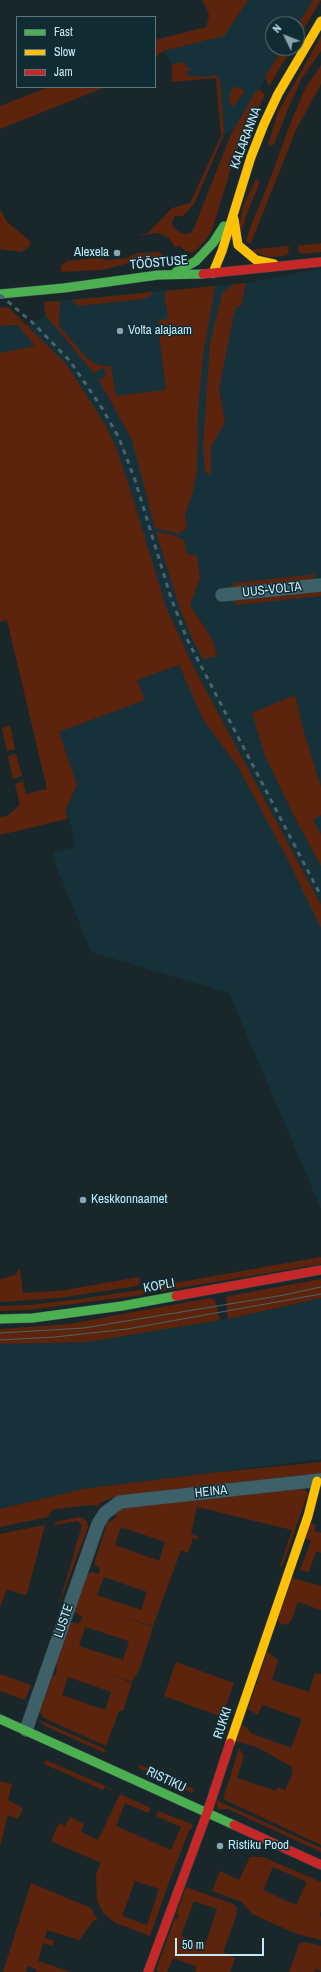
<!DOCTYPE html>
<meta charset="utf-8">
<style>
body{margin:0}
#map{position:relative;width:321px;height:1972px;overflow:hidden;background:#19272b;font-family:"Archivo Narrow",sans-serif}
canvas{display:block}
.legend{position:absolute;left:16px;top:16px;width:140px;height:72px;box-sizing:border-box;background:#112b33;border:1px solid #587781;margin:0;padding:5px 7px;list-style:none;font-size:12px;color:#c3eaf7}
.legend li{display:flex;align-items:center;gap:8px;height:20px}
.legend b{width:20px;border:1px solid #587781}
.north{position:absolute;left:265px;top:16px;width:40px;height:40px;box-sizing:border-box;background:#112b33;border:1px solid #587781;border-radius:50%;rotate:313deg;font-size:11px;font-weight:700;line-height:16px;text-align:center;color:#c3eaf7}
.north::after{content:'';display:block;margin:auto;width:14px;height:18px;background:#88a6b0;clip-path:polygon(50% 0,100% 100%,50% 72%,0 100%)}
.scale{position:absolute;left:175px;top:1938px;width:89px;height:18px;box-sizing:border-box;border:2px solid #c3eaf7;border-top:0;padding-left:5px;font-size:12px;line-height:14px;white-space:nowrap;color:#c3eaf7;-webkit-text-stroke:3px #112b33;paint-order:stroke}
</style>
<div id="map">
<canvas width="321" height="1972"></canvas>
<ul class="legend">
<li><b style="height:5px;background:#4caf50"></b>Fast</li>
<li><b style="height:5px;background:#ffc107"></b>Slow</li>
<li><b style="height:5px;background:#c62828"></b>Jam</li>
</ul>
<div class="north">N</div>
<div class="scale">50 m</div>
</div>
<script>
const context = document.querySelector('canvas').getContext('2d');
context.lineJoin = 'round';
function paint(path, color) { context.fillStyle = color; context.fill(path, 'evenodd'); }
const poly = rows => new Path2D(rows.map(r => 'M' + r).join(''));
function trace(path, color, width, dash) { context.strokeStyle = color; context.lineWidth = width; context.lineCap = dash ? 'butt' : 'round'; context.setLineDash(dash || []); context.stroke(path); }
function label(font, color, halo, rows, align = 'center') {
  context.font = font + ' "Archivo Narrow",sans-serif'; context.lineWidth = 3; context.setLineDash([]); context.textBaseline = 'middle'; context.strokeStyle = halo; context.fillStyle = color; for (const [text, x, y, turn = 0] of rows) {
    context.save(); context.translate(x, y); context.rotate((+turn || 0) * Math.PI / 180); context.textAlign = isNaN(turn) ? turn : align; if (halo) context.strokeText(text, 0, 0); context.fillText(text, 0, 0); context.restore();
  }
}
const built = poly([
 [248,0,314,0,297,27,297,24,273,24,273,48,284,48,236,128,221,136,216,78,172,82,172,64,163,51,223,36],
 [321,268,321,1209,229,993,91,952,56,865,53,853,76,847,69,818,67,819,66,810,77,785,59,732,144,700,137,680,179,665,6,352,0,353,0,326,28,325,45,316,44,302,246,283],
 [321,1298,321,1459,83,1489,0,1509,0,1344,87,1342,220,1320]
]);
const green = poly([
 [204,0,248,0,224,36,163,51,155,58,155,40,206,27,209,16,208,11,202,1],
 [313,0,321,0,297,40,297,26],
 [321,36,321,51,302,78,290,104,274,144,272,146,268,144,278,112],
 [283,48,292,48,269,86,265,77],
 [184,62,186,67,191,69,186,72,189,76,205,77,215,75,220,79,224,130,223,137,194,204,183,216,175,216,172,221,173,226,176,230,183,234,191,233,194,228,231,134,256,91,260,90,265,95,236,152,212,230,205,241,193,253,185,251,180,246,175,247,169,238,159,233,141,235,141,234,148,233,172,208,190,203,221,136,216,78,172,82,172,64],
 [321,65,321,84,296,130,251,243,248,243,246,241,250,228,271,177,290,124,305,89],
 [234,86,245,91,234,106,231,106,229,97],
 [49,87,106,87,0,129,0,106],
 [256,179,260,182,246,216,241,234,239,229,243,206],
 [0,209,7,222,31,242,29,247,21,252,0,249],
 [321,243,321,252,303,254,299,252,298,246],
 [289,246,288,254,284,256,269,257,248,250],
 [158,252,164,256,147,258,103,270,61,272,61,266,67,261,97,258,108,260,127,258,137,253],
 [246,283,241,306,236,307,233,318,219,389,225,422,211,447,211,475,205,472,203,446,210,344,222,294,232,285],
 [215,286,203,357,198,411,197,470,193,491,185,515,187,526,185,530,179,534,155,528,132,440,99,380,107,374,103,368,94,373,46,316,44,302,60,301,59,326,87,358,94,363,103,366,111,366,116,396,164,390,166,388,158,327,160,326,158,320,167,319,168,314,165,300,165,291],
 [152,292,153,294,144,299,79,306,71,300],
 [8,307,66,364,106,426,117,450,130,489,166,607,193,666,321,905,321,928,286,856,238,767,203,719,179,665,137,680,145,700,59,732,77,785,66,810,67,819,0,835,0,817,7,816,20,805,15,784,23,781,26,794,47,789,7,620,0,622,0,353,35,346,18,325,0,326,0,308],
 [156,532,170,534,184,540,187,554,197,556,200,578,190,605,212,639,217,656,203,659,192,638,180,609],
 [317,574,312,580,232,589,231,586,235,583],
 [321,591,321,596,237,605,233,601],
 [295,695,303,729,321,787,321,815,313,820,321,835,321,866,293,814,265,756,252,713],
 [10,726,15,749,7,751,2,728],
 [16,754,22,776,13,779,8,756],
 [321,1257,321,1264,162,1291,158,1286],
 [20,1268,23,1293,59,1291,139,1277,140,1282,137,1286,59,1298,0,1302,0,1279,15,1275],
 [321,1279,321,1298,228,1319,226,1298,230,1295,232,1297,234,1295],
 [146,1289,146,1292,142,1295,28,1310,0,1311,0,1306,30,1305,80,1299],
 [210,1298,215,1301,220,1320,87,1342,0,1344,0,1329,69,1324],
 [321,1462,321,1475,112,1498,100,1503,98,1506,90,1505,56,1509,51,1511,48,1517,0,1527,0,1509,83,1489,211,1473],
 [296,1488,303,1489,308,1493,282,1567,280,1566,292,1530,197,1507,191,1534,199,1537,198,1539,193,1538,188,1553,181,1550,153,1626,121,1616,153,1627,140,1668,132,1682,102,1671,132,1683,123,1711,119,1711,106,1746,44,1718,39,1711,53,1675,56,1675,57,1661,69,1627,72,1622,78,1624,83,1618,74,1611,86,1575,92,1572,99,1574,100,1568,94,1564,107,1523,117,1517,113,1514,121,1509,133,1506],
 [121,1527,165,1542,159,1561,115,1545],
 [104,1577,147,1592,141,1610,97,1595],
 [85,1627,129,1641,123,1660,79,1646],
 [68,1677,111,1692,105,1710,62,1695],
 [80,1517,87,1521,88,1527,58,1608,82,1525,77,1521,55,1525,55,1522],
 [310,1523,316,1525,314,1531,321,1533,321,1553,316,1551,309,1572,300,1570,311,1541,304,1538],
 [45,1525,27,1594,24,1595,7,1589,0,1607,0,1534],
 [292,1578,321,1586,321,1610,298,1602,290,1623,281,1625,278,1620],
 [267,1652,278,1660,272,1680,309,1692,315,1673,321,1674,321,1845,223,1799,239,1748,244,1756,237,1778,276,1791,278,1787,285,1790,292,1775,292,1767,257,1747,236,1741,241,1725,246,1727,251,1733,291,1748,302,1719,262,1705,258,1715,248,1709],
 [176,1662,234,1683,222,1717,164,1696],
 [0,1674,31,1685,25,1700,0,1691],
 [39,1720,105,1749,105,1753,45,1726],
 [46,1760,112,1789,112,1790,105,1787,103,1790,44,1764],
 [141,1765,194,1789,192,1793,138,1768],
 [0,1781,12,1784,8,1800,23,1808,18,1819,8,1815,0,1847],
 [120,1794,151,1808,148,1813,125,1803,116,1826,171,1850,181,1827,156,1816,158,1811,192,1824,193,1827,189,1831,169,1882,150,1936,116,1923,104,1914,97,1901,96,1874,101,1863,51,1841,59,1823,65,1826,70,1817,84,1824,81,1832,98,1840],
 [135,1881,159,1889,147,1925,122,1916],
 [216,1800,321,1848,321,1852,228,1809,218,1809],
 [250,1857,263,1857,321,1882,321,1911,319,1915,321,1917,321,1940,297,1934,252,1914,242,1902,212,1891,220,1871,239,1880],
 [273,1867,307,1882,296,1905,263,1890],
 [31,1883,91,1908,98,1921,94,1920,79,1940,47,1930,45,1938,54,1941,53,1946,43,1943,38,1961,71,1972,36,1972,37,1970,28,1966,26,1972,3,1972],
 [186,1887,233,1904,237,1908,236,1917,223,1952,235,1958,230,1972,195,1972,197,1967,173,1958,167,1972,159,1972,156,1970,175,1918,178,1919,179,1915,176,1914],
 [194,1901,217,1909,205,1945,181,1936],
 [306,1942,321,1946,321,1971,315,1969,314,1972,289,1972,299,1944]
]);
const street = poly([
 [222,595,321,585],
 [26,1730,98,1524,105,1513,120,1502,321,1480]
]);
const fast = poly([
 [176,272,196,261,213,243,224,226],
 [0,294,64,288,158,275,203,274],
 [0,1319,33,1318,122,1306,176,1296],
 [0,1719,234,1825]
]);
const slow = poly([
 [234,219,238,245,256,260,274,264],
 [213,273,222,251,251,157,264,124,278,94,321,21],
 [230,1743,308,1516,317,1481]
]);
const jam = poly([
 [203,274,321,262],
 [176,1296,321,1270],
 [234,1825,321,1865],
 [148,1972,207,1813,230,1743]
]);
const tram = poly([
 [0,1333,84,1328,284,1295,321,1287],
 [0,1340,55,1337,127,1329,321,1294]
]);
const rail = poly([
 [0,295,33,323,70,361,102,408,119,438,135,480,171,598,187,639,321,896]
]);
const markers = [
 [117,253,4,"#88a6b0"],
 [120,331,4,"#88a6b0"],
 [83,1200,4,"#88a6b0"],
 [220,1846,4,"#88a6b0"]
];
const streetNames = [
 ["KALARANNA",246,138,-69],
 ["TÖÖSTUSE",159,263,-5],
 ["UUS-VOLTA",272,590,-6],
 ["KOPLI",159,1286,-10],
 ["HEINA",211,1492,-6],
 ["LUSTE",64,1621,-71],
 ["RUKKI",223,1723,-72],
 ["RISTIKU",166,1780,25]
];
const poiNames = [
 ["Alexela",109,253,"right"],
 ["Volta alajaam",128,331],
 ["Keskkonnaamet",91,1200],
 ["Ristiku Pood",228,1846]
];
paint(built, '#16313a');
paint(green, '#5c240d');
trace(street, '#344449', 14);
trace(fast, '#344449', 10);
trace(slow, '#344449', 10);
trace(jam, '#344449', 10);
trace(street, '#3e6069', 13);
trace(fast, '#4caf50', 9);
trace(slow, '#ffc107', 9);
trace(jam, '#c62828', 9);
trace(tram, '#4b646a', 1);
trace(rail, '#4b646a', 3, [5, 5]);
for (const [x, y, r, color] of markers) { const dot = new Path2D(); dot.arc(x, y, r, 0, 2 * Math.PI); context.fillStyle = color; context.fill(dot); trace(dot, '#112b33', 1.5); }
label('13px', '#c3eaf7', '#112b33', streetNames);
label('13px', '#c3eaf7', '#112b33', poiNames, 'left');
</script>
